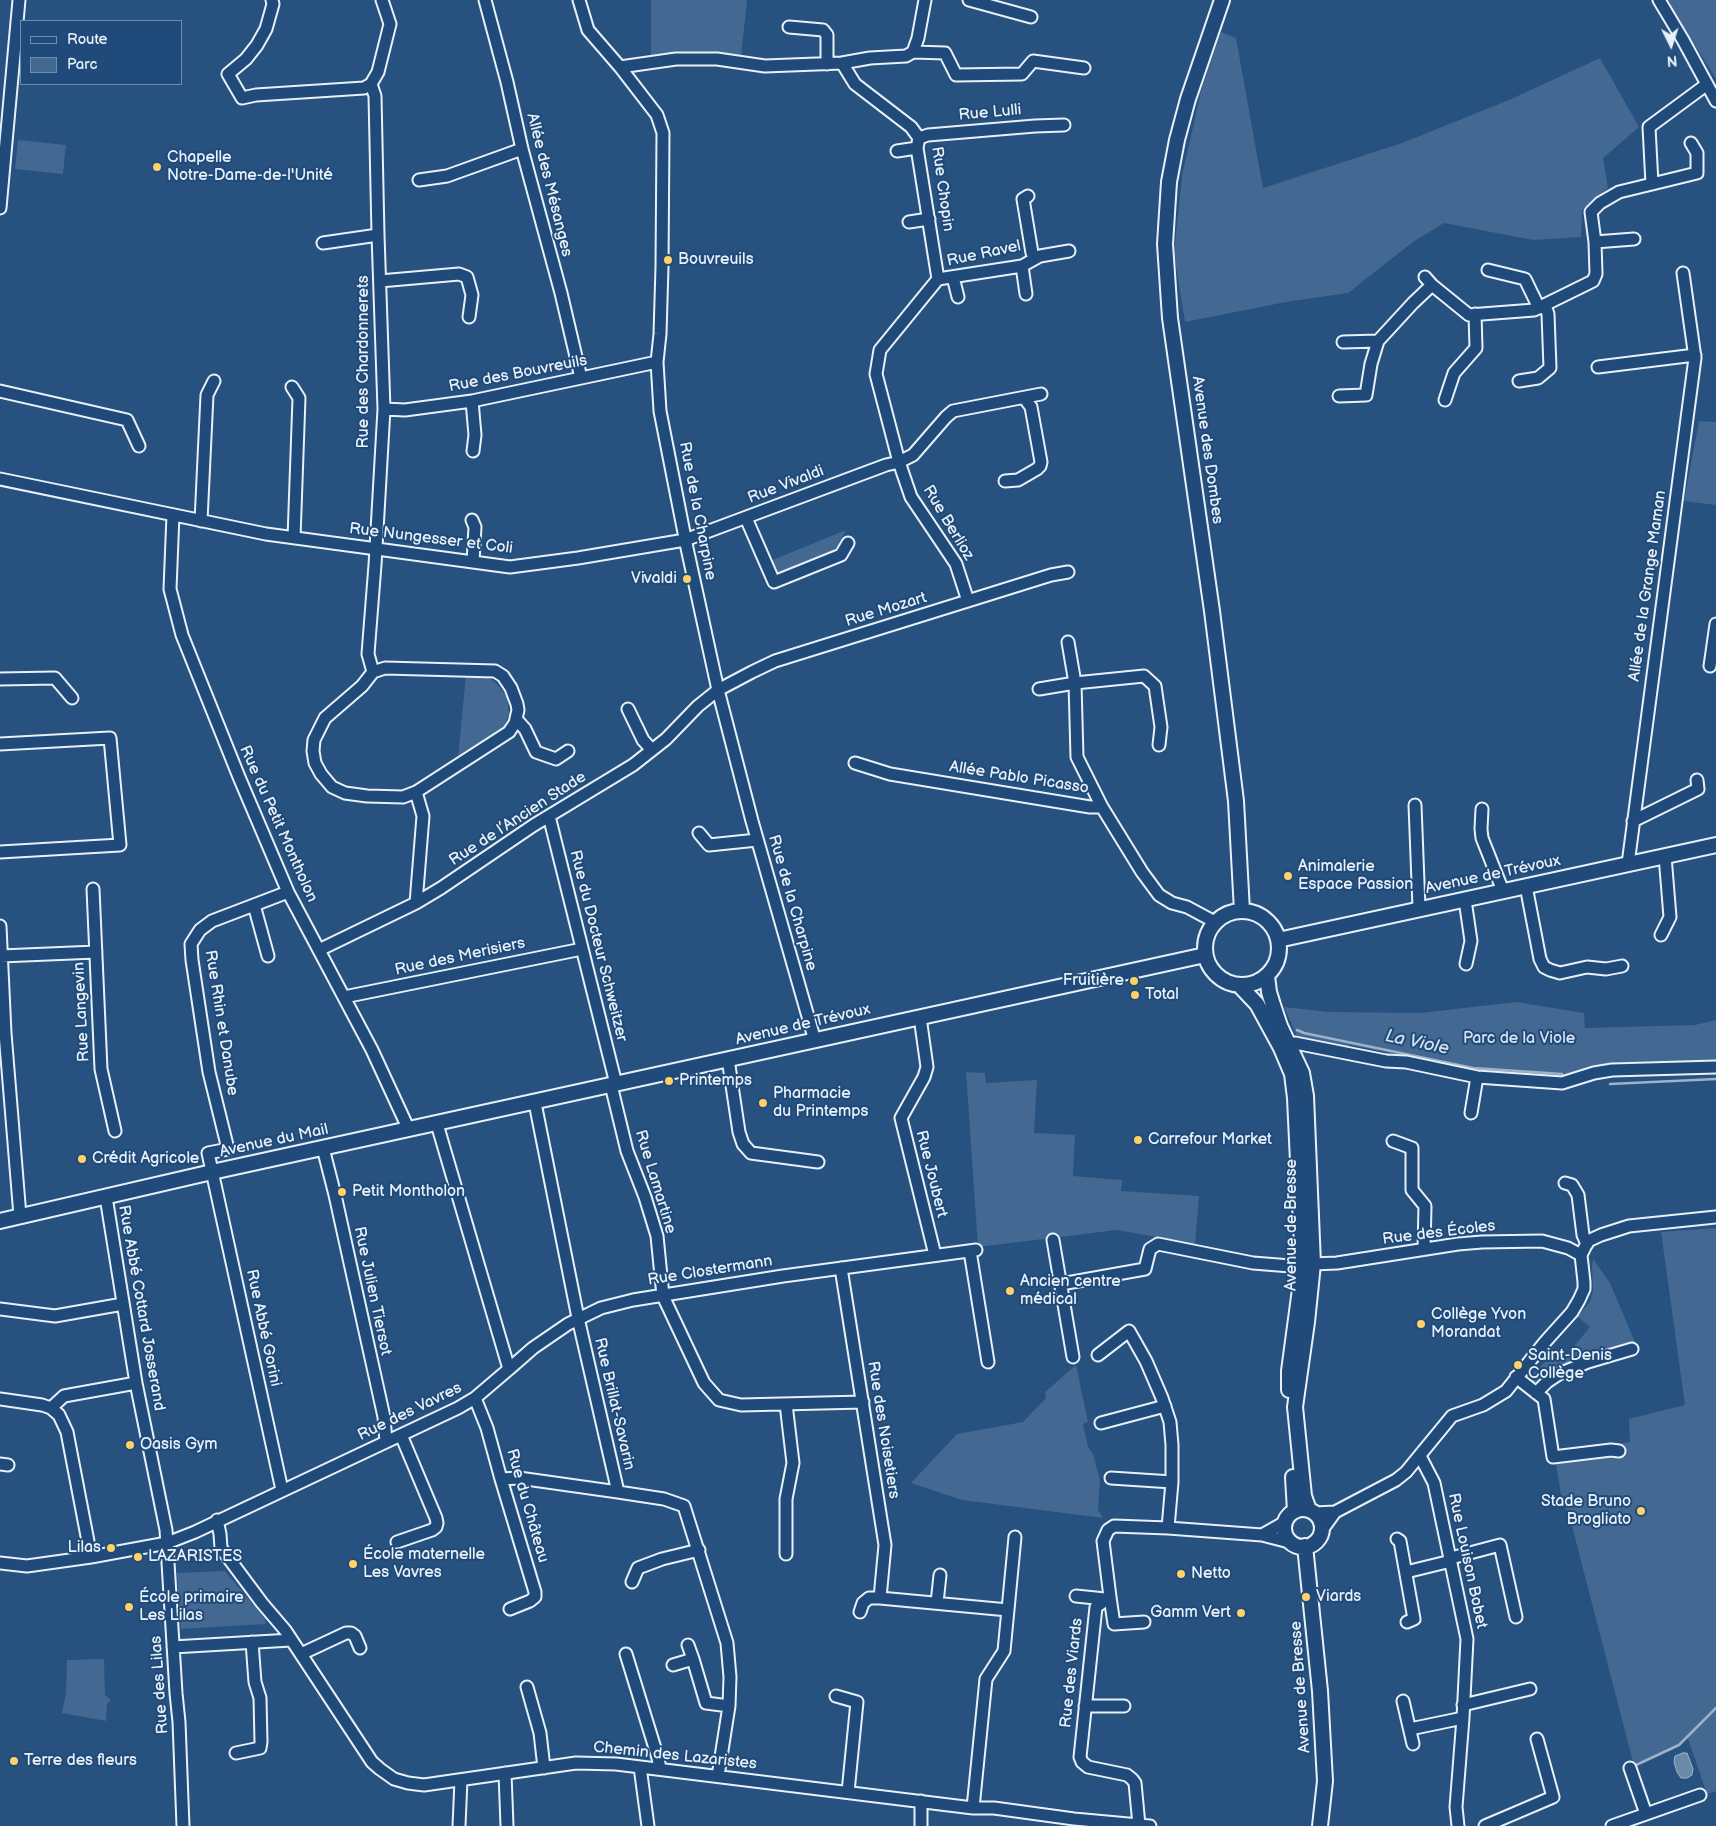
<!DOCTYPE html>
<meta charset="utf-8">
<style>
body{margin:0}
#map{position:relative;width:1716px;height:1826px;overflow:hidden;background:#27517f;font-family:"Balsamiq Sans",sans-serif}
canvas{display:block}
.legend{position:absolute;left:20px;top:20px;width:162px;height:65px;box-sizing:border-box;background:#1f4a7a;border:1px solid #6f8dac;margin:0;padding:6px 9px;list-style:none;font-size:15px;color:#e8f1f8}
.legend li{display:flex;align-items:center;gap:10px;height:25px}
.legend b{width:25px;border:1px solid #6f8dac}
.north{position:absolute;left:1646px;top:20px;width:50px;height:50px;-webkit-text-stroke:4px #1f4a7a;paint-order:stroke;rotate:176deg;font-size:14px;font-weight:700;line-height:20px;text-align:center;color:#e8f1f8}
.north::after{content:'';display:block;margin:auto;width:18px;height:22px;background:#e8f1f8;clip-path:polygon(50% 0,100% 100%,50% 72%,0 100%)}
</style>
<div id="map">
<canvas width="1716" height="1826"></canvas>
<ul class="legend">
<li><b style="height:6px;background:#1f4a7a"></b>Route</li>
<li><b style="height:14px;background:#436891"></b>Parc</li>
</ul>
<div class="north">N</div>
</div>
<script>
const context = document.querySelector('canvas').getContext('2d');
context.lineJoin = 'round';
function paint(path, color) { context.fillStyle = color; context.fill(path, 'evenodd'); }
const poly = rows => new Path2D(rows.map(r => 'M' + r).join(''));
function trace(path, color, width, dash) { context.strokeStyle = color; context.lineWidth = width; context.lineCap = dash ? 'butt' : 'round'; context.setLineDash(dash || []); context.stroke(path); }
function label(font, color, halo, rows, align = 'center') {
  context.font = font + ' "Balsamiq Sans",sans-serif'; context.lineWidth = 4; context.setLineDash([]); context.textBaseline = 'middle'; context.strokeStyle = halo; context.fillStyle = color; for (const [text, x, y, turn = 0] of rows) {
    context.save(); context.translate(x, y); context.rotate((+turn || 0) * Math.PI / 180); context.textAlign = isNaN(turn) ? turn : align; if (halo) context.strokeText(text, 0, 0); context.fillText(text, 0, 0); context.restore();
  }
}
const green = poly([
 [651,0,747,0,741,57,697,53,651,55],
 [1668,0,1716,0,1716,79,1672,8],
 [1221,32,1236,38,1263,188,1402,143,1509,100,1600,58,1639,127,1603,158,1608,188,1582,211,1581,237,1533,240,1444,223,1413,242,1348,293,1286,302,1185,322,1174,254,1182,176,1201,91],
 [18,140,66,145,63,174,15,169],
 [1699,421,1716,422,1716,505,1684,501],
 [846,530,832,555,783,575,776,575,770,561],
 [466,674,486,676,497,684,507,697,509,714,504,727,458,758],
 [1516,1002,1584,1013,1585,1028,1695,1025,1716,1020,1716,1062,1609,1064,1558,1077,1478,1071,1351,1045,1346,1047,1297,1036,1284,1007,1329,1012,1421,1013],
 [966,1072,985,1073,986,1083,1037,1080,1034,1133,1075,1135,1073,1176,1122,1180,1121,1191,1199,1196,1195,1244,1117,1230,978,1247],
 [1716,1228,1716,1791,1707,1794,1687,1736,1681,1745,1634,1766,1572,1526,1561,1495,1556,1464,1563,1459,1608,1445,1630,1442,1629,1419,1685,1405,1661,1232],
 [1593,1259,1610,1283,1635,1342,1573,1364,1545,1379,1533,1383,1528,1379,1556,1351,1565,1357,1590,1327,1577,1316,1590,1302,1593,1290,1592,1266],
 [1076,1365,1088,1422,1083,1424,1088,1447,1093,1454,1100,1480,1098,1510,1103,1518,962,1500,911,1483,957,1434,1023,1422,1046,1398,1045,1392],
 [225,1571,265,1619,266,1624,181,1629,177,1573],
 [104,1659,105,1695,111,1700,107,1704,106,1721,62,1713,66,1693,67,1660]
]);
const water = poly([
 [1683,1753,1687,1753,1693,1769,1692,1775,1687,1778,1681,1778,1677,1772,1674,1762,1675,1756,1683,1753]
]);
const stream = poly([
 [1297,1030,1304,1033,1473,1068,1562,1074],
 [1610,1084,1716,1079],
 [1634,1766,1679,1745,1716,1708]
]);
const minor = poly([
 [272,0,273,4,266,29,257,45,246,59,228,74,242,98,256,95,364,88,371,84,378,72,390,24,382,0],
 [485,0,507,82,522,149,561,293,581,378],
 [579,0,588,30,620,67,657,115,663,133,662,267,660,334,657,362,660,411,687,548,718,690,752,821,815,1041],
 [969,0,1031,17],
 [1659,0,1683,40,1716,101],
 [789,27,823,30,827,35,827,64],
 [913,52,945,53,956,75,1022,74,1033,61,1084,68],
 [842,63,870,58,906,56,913,52,918,38,925,0],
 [620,67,676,59,717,59,765,66,842,63,855,84,911,127,919,138,917,148,938,279,880,350,876,374,899,462,911,497,956,564,968,601],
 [919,138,928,135,1035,126,1064,125],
 [897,151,917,148],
 [419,180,447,176,522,149],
 [1652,184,1697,173,1697,153,1691,143],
 [1028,196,1023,199,1032,253,1036,258],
 [0,208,19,0],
 [909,222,929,219],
 [378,235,384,409,375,565,368,654,373,672,362,686,325,718,314,740,313,751,315,763,321,774,332,787,345,793,367,796,403,797,416,792,423,816,416,903],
 [1595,242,1634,239],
 [323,243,378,235,375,96,371,84],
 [1022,266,1026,294],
 [1488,270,1525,279,1539,308],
 [953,277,958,297],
 [1425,277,1432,285,1469,315,1534,310,1593,281,1596,274,1595,242,1591,212,1600,203,1619,192,1652,184,1649,127,1706,85],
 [938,279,1022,266,1040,256,1069,251],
 [380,281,459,274,467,277,472,295,469,317],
 [1343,342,1378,341],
 [1598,367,1695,355],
 [1519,381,1538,378,1550,368,1548,314,1545,305],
 [292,387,299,398,294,538],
 [0,391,127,420,139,446],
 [1339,396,1366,395,1371,364,1378,341,1413,303,1432,285],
 [1445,400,1454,373,1476,348,1475,314],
 [472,401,475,435,473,451],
 [384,409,405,410,472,401,657,362],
 [0,479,266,534,510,567,578,558,685,540,886,465,899,462,913,455,946,417,953,411,1041,394],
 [1005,481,1018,480,1037,469,1040,466,1041,462,1031,407,1025,399,1021,398],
 [173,515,170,589,182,635,239,777,288,892,372,1050,409,1130],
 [746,518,774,582,841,555,848,543],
 [472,520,475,527,473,562],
 [201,521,207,395,214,381],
 [1068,642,1075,683,1077,757,1102,807,1142,872,1159,895,1172,903,1187,907,1215,922],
 [1710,666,1716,624],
 [373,672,385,668,495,671,503,676,511,688,517,704,518,710,515,723,509,732,416,792],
 [0,679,55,678,72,698],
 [1039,689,1075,683,1144,676,1155,686,1161,727,1159,745],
 [628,709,643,740,652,750],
 [516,719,525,729,536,752,556,759,568,751],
 [0,744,110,738,120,845,0,852],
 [855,763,890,774,1090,807,1102,807],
 [1415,805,1419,908],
 [1482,809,1481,829,1482,838,1503,891],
 [549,816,616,1084],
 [1633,821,1698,789,1697,780],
 [699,833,709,845,757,840],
 [1628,864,1695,358,1683,273],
 [1526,886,1540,959,1544,967,1550,970,1560,973,1587,967,1606,969,1622,966],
 [93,889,101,1069,115,1131],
 [1465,900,1471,941,1466,964],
 [254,905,268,956],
 [0,926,5,1033,20,1216],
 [1661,935,1670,917,1665,856],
 [319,950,416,903,441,888,534,825,633,765,666,739,698,706,718,690,752,672,775,661,1051,575,1068,572],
 [1,956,96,952],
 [344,997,582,949],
 [920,1017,927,1067,924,1077,901,1118,935,1255],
 [1283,1047,1295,1043,1386,1061,1406,1062,1477,1077,1562,1083,1594,1073,1612,1070,1716,1067],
 [728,1059,739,1132,743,1144,751,1153,818,1162],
 [611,1085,627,1151,645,1197,657,1236,663,1296,704,1383,719,1400,741,1405,863,1402],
 [535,1103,578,1318,618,1492,664,1499,684,1506,727,1643,730,1677,729,1706,718,1776],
 [1471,1113,1477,1077],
 [1393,1141,1412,1148,1412,1190,1425,1206,1424,1249],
 [323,1148,335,1195,384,1417,386,1442],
 [1565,1183,1572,1185,1578,1195,1583,1235,1587,1244],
 [106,1197,136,1383,166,1530,176,1693,179,1722,183,1826],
 [1053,1240,1073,1357],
 [970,1251,988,1362],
 [1581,1255,1588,1241,1601,1235,1629,1226,1716,1217],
 [841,1268,885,1545,880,1598],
 [1061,1284,1145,1269,1150,1249,1158,1244,1253,1263,1303,1267,1313,1264,1337,1263,1458,1244,1482,1242,1542,1241,1568,1248,1581,1255],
 [0,1309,55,1316,123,1304],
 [1098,1355,1129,1331,1146,1361,1162,1398,1170,1422,1172,1445,1172,1482,1168,1528],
 [509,1369,533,1348,568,1324,601,1308,633,1300,783,1276,976,1250],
 [1516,1377,1544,1399,1553,1457,1611,1450,1619,1451],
 [1536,1393,1547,1382,1559,1374,1588,1362,1632,1349],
 [475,1398,487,1428,501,1479,535,1592,535,1597,530,1601,510,1609],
 [0,1399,42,1405,51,1408,59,1415,67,1432,91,1557],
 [51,1408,64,1396,136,1383],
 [1101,1423,1165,1406],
 [1420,1456,1434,1483,1467,1639,1463,1718,1456,1807,1458,1826],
 [0,1464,8,1465],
 [1111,1478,1172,1482],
 [501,1479,519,1478,618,1492],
 [282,1490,208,1153,228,1149,209,1072,192,960,191,944,200,930,212,921,288,892],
 [1315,1513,1335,1512,1396,1480,1406,1472,1452,1416,1483,1405,1506,1391,1545,1342,1572,1312,1579,1300,1584,1289,1584,1282,1581,1255],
 [217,1520,220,1534,221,1548,262,1603,285,1630,372,1762,380,1769,394,1779,408,1783,424,1785,576,1763,616,1764,973,1808,994,1808,1074,1819,1150,1826],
 [1322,1530,1335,1512],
 [1262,1535,1285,1522],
 [1397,1539,1400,1541,1414,1619,1407,1622],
 [397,1542,432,1530,436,1527,437,1523,436,1518,401,1435],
 [786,1554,786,1499,793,1463,786,1404],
 [1451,1558,1500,1545,1516,1617],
 [0,1563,27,1566,91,1557,167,1543,195,1532,458,1408,475,1398,509,1369,437,1124],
 [1406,1572,1451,1561],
 [632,1582,638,1568,662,1559,699,1550],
 [1076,1596,1105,1599],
 [1110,1597,1114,1624,1144,1622],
 [937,1603,940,1575],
 [860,1612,863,1603,869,1598,880,1598,1008,1610],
 [688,1645,693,1659],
 [173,1647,291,1640],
 [301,1654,346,1633,351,1633,355,1636,360,1648],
 [626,1654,658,1758,660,1769],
 [673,1665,693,1659,706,1703,729,1706],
 [527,1687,540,1733,544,1768],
 [836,1696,857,1702,848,1792],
 [1403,1701,1413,1744],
 [1463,1705,1530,1689],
 [1085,1706,1124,1706],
 [1410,1729,1463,1718],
 [236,1753,260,1748,261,1742,260,1698,255,1682,252,1642],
 [640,1767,648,1826],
 [1630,1768,1646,1814],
 [505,1773,507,1826],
 [973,1808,986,1679,1004,1651,1015,1537],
 [1139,1825,1135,1783,1132,1779,1127,1775,1088,1767,1082,1762,1080,1757,1096,1607,1110,1597,1103,1541,1108,1530,1114,1526,1168,1528,1262,1535,1293,1543],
 [459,1826,461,1780],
 [921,1826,921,1801],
 [1485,1826,1553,1797,1537,1739],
 [1612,1826,1700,1795]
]);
const major = poly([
 [1222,0,1188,99,1177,140,1169,182,1165,244,1170,318,1212,611,1236,801,1242,911],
 '1205 948a37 37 0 1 1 74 0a37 37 0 1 1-74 0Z',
 [1278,940,1716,845],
 [1267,976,1269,992,1273,1005,1280,1026,1302,1073,1306,1096,1313,1264,1307,1322,1295,1407,1304,1496,1309,1510],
 [1239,985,1257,1004,1281,1048,1292,1074,1295,1098,1303,1267,1289,1371,1289,1390],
 [0,1221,212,1172,1205,955],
 [1293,1477,1295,1511],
 '1284 1528a19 19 0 1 1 38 0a19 19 0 1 1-38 0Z',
 [1305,1546,1320,1691,1325,1781,1320,1826]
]);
const markers = [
 [157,167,5,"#ffd166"],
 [668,260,5,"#ffd166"],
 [687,579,5,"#ffd166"],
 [1288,876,5,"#ffd166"],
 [1134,981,5,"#ffd166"],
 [1135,995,5,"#ffd166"],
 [669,1081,5,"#ffd166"],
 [763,1103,5,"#ffd166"],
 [1138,1140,5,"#ffd166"],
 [82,1159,5,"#ffd166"],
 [342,1192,5,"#ffd166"],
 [1010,1291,5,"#ffd166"],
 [1421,1324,5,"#ffd166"],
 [1518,1365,5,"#ffd166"],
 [130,1445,5,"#ffd166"],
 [1641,1511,5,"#ffd166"],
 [111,1548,5,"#ffd166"],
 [138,1557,5,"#ffd166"],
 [353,1564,5,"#ffd166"],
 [1181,1574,5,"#ffd166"],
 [1306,1597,5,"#ffd166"],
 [129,1607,5,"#ffd166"],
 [1241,1613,5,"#ffd166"],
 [14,1761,5,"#ffd166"]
];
const streetNames = [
 ["Rue Lulli",990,113,-5],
 ["Allée des Mésanges",549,185,76],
 ["Rue Chopin",942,189,82],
 ["Rue Ravel",984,254,-12],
 ["Rue des Chardonnerets",364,362,-90],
 ["Rue des Bouvreuils",518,374,-11],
 ["Avenue des Dombes",1207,450,82],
 ["Rue Vivaldi",786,485,-21],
 ["Rue de la Charpine",697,511,79],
 ["Rue Berlioz",948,523,59],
 ["Rue Nungesser et Coli",431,539,7],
 ["Allée de la Grange Maman",1648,586,-82],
 ["Rue Mozart",886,610,-17],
 ["Allée Pablo Picasso",1019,778,9],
 ["Rue de l’Ancien Stade",518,819,-33],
 ["Rue du Petit Montholon",278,824,66],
 ["Avenue de Trévoux",1493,875,-12],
 ["Rue de la Charpine",792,903,74],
 ["Rue du Docteur Schweitzer",598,946,76],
 ["Rue des Merisiers",460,957,-12],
 ["Rue Langevin",82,1012,-93],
 ["Rue Rhin et Danube",221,1023,81],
 ["Avenue de Trévoux",803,1025,-13],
 ["Avenue du Mail",274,1141,-12],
 ["Rue Joubert",931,1174,76],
 ["Rue Lamartine",655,1182,73],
 ["Avenue de Bresse",1292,1225,-90],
 ["Rue des Écoles",1439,1233,-7],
 ["Rue Clostermann",710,1271,-9],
 ["Rue Julien Tiersot",372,1291,78],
 ["Rue Abbé Cottard Josserand",141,1308,80],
 ["Rue Abbé Gorini",263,1328,78],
 ["Rue Brillat-Savarin",614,1404,77],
 ["Rue des Vavres",410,1412,-26],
 ["Rue des Noisetiers",883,1430,81],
 ["Rue du Château",527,1506,74],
 ["Rue Louison Bobet",1467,1561,78],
 ["Rue des Viards",1072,1673,-84],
 ["Rue des Lilas",160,1685,-94],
 ["Avenue de Bresse",1301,1687,-94],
 ["Chemin des Lazaristes",675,1756,6]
];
const poiNames = [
 ["Chapelle",167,158],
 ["Notre-Dame-de-l'Unité",167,176],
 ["Bouvreuils",678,260],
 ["Vivaldi",677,579,"right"],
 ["Animalerie",1298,867],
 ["Espace Passion",1298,885],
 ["Fruitière",1124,981,"right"],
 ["Total",1145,995],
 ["Printemps",679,1081],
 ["Pharmacie",773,1094],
 ["du Printemps",773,1112],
 ["Carrefour Market",1148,1140],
 ["Crédit Agricole",92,1159],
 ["Petit Montholon",352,1192],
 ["Ancien centre",1020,1282],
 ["médical",1020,1300],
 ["Collège Yvon",1431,1315],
 ["Morandat",1431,1333],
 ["Saint-Denis",1528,1356],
 ["Collège",1528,1374],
 ["Oasis Gym",140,1445],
 ["Stade Bruno",1631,1502,"right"],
 ["Brogliato",1631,1520,"right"],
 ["Lilas",101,1548,"right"],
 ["École maternelle",363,1555],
 ["Les Vavres",363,1573],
 ["LAZARISTES",148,1557],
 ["Netto",1191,1574],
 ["Viards",1316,1597],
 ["École primaire",139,1598],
 ["Les Lilas",139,1616],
 ["Gamm Vert",1231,1613,"right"],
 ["Terre des fleurs",24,1761]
];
const parkNames = [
 ["Parc de la Viole",1519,1039]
];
const waterNames = [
 ["La Viole",1417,1043,12]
];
paint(green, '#436891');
paint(water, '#6b8aaa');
trace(water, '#9db3c9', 1);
trace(stream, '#9db3c9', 2.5);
trace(minor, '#e8f1f8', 15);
trace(major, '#e8f1f8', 18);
trace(minor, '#1f4a7a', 11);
trace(major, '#1f4a7a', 14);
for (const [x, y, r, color] of markers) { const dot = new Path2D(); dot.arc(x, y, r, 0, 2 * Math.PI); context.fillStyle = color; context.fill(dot); trace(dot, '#1f4a7a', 2); }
label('16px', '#e8f1f8', '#1f4a7a', streetNames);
label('16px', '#e8f1f8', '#1f4a7a', poiNames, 'left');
label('16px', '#d8e3ee', '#1f4a7a', parkNames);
label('italic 18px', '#d5e2ec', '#1f4a7a', waterNames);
</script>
